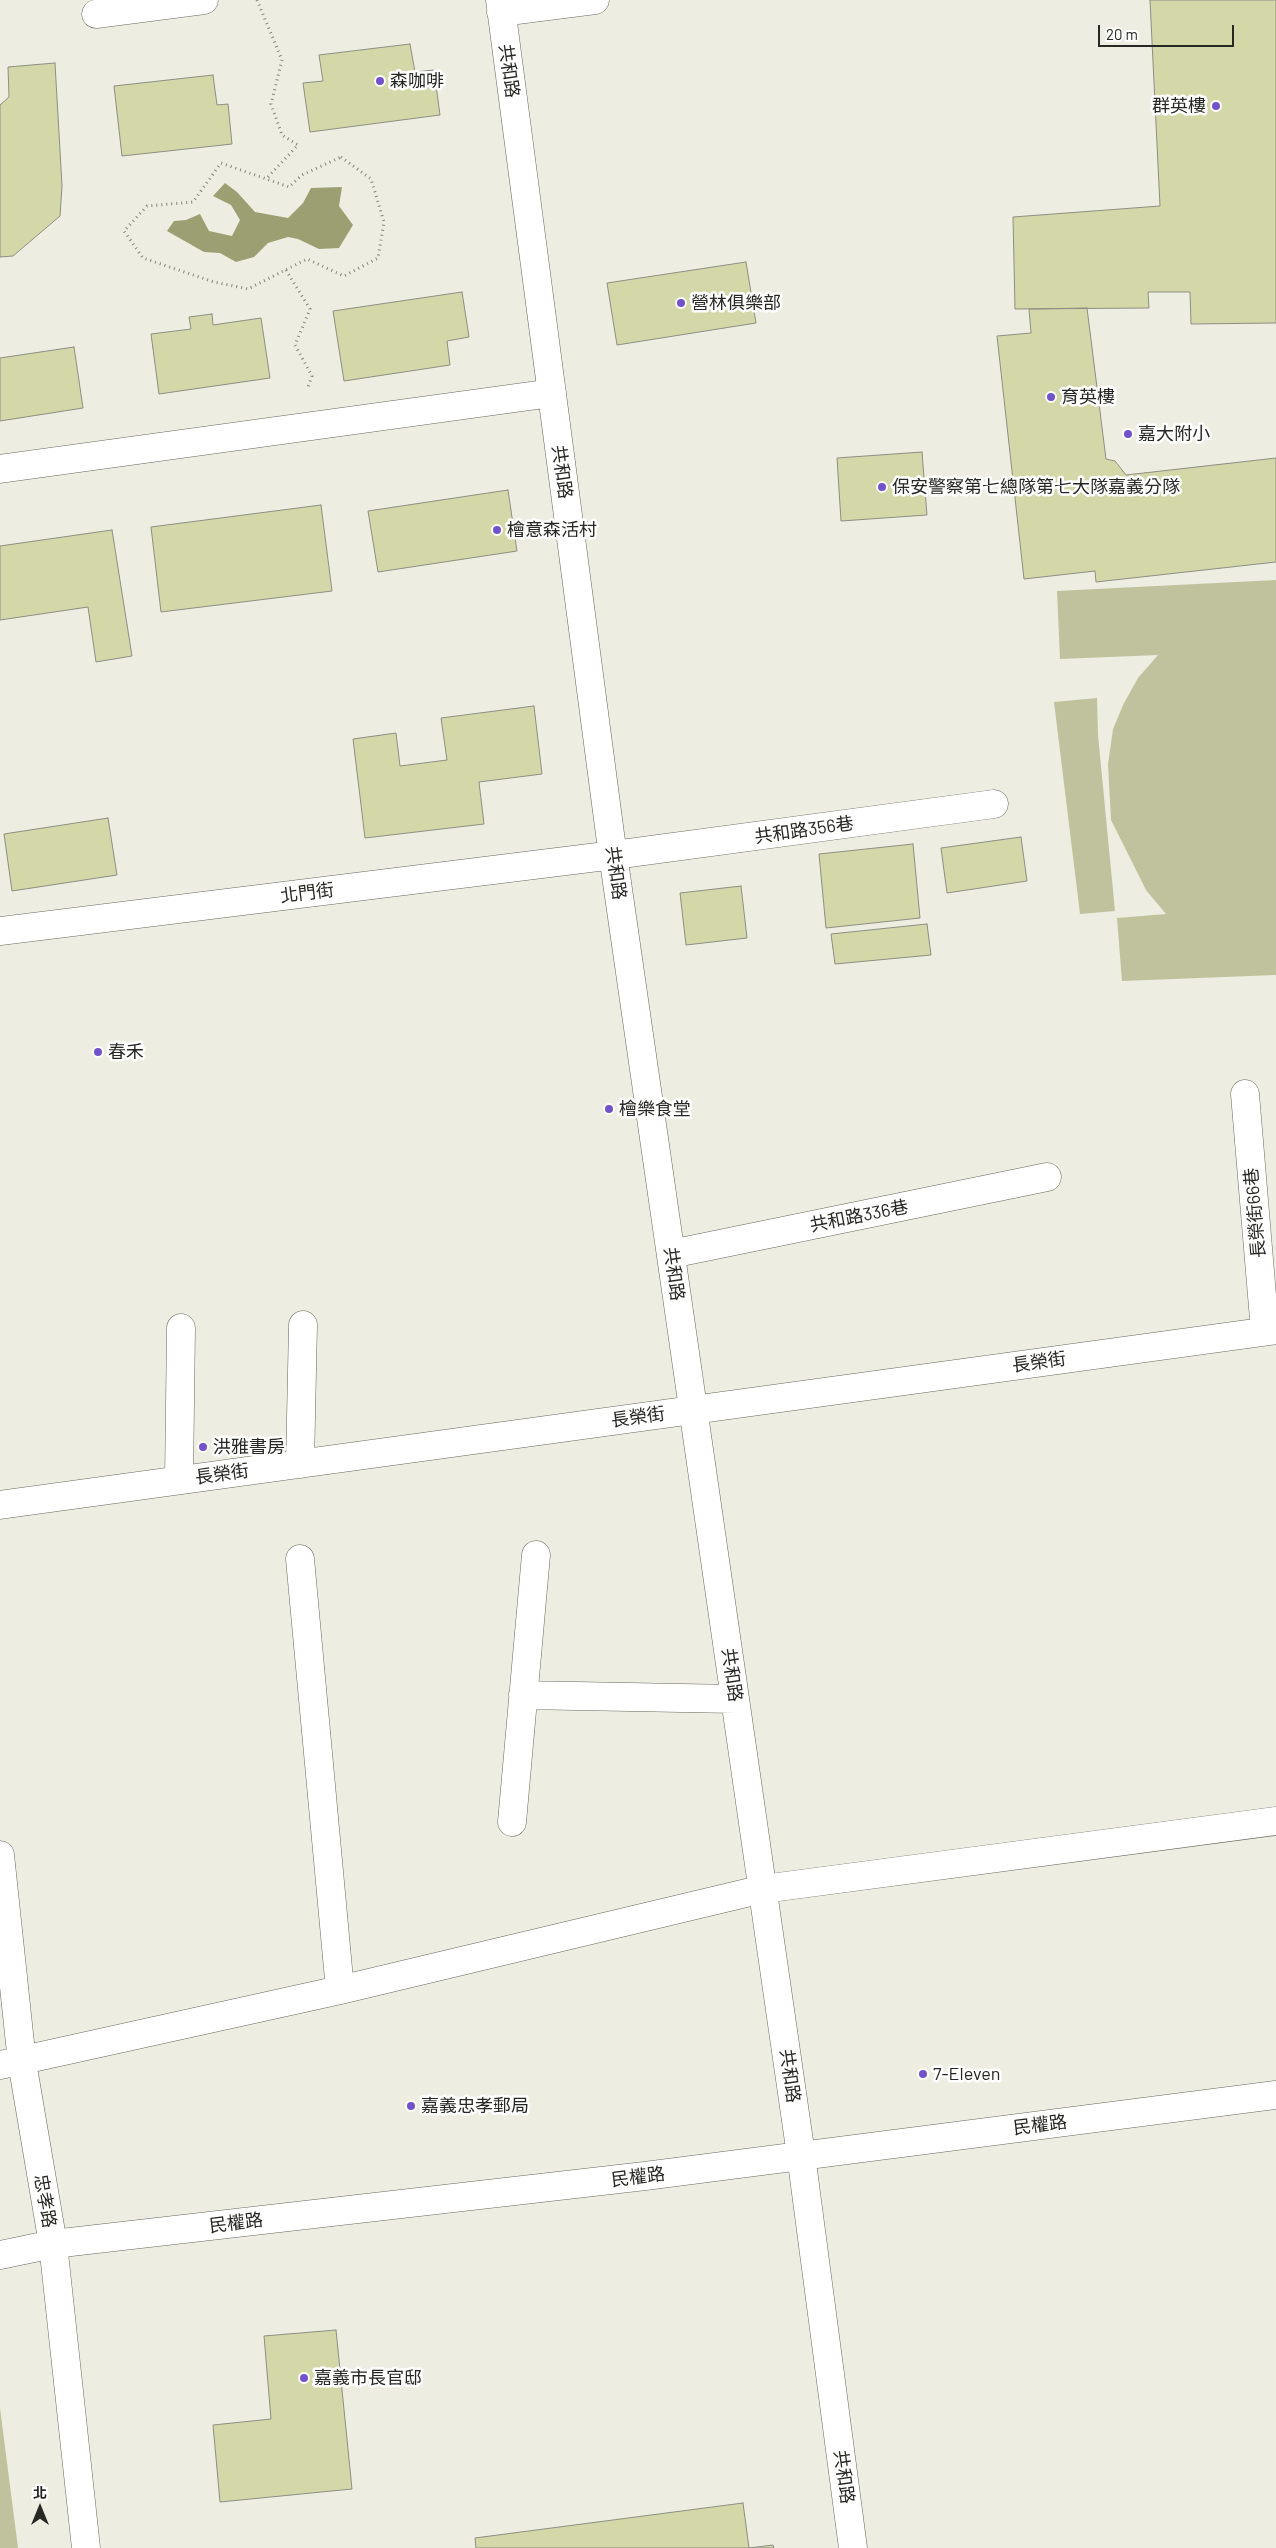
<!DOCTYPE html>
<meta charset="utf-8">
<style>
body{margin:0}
#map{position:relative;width:1276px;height:2548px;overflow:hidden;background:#edeee1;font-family:Barlow,"Noto Sans TC",sans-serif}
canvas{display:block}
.north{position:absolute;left:15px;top:2483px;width:50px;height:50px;-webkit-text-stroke:4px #fff;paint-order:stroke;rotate:0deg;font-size:14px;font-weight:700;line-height:20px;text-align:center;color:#272823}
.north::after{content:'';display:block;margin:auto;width:18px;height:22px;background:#272823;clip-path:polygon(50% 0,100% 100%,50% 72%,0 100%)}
.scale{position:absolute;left:1098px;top:25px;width:136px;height:22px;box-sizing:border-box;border:2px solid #272823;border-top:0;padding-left:6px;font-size:15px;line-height:18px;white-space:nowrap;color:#272823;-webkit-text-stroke:4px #fff;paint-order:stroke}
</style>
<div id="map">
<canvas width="1276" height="2548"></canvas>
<div class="north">北</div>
<div class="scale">20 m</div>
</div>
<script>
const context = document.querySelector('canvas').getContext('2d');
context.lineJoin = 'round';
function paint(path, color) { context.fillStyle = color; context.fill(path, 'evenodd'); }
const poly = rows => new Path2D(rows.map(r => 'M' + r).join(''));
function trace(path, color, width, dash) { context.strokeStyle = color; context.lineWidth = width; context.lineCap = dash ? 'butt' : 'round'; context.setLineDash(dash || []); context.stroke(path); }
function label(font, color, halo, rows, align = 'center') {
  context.font = font + ' Barlow,"Noto Sans TC",sans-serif'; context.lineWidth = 5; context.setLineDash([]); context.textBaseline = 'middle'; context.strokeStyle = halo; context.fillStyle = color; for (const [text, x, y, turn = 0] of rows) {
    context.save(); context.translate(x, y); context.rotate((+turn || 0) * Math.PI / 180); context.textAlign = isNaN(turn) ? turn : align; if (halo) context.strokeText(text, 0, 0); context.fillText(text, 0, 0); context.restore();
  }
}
const green = poly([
 [1276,580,1276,975,1122,981,1117,918,1166,914,1146,890,1111,820,1108,764,1113,729,1124,703,1138,678,1158,655,1060,659,1057,591],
 [1097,698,1098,735,1115,911,1080,914,1054,702],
 [0,2408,18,2548,0,2548]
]);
const water = poly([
 [225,183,237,192,255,212,288,218,303,203,311,188,342,187,339,206,353,225,339,248,319,249,298,239,288,237,268,243,254,257,236,262,220,253,204,252,167,231,174,221,186,220,200,214,209,231,232,236,240,220,231,205,213,196]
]);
const building = poly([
 [1150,0,1276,0,1276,323,1191,324,1190,292,1148,292,1149,308,1015,309,1013,217,1160,206,1150,0],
 [410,44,415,72,434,70,440,115,310,132,303,83,323,81,319,55,410,44],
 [55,63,62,186,60,216,13,256,0,257,0,105,9,97,8,67,55,63],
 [213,75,217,105,228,104,232,144,122,156,114,86,213,75],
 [746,262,756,323,617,345,607,283,746,262],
 [462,292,469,337,447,341,450,365,344,381,333,311,462,292],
 [1087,308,1106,459,1115,461,1126,475,1276,458,1276,562,1096,582,1095,571,1024,579,997,336,1031,333,1029,309,1087,308],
 [212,314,213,325,261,318,270,378,159,394,151,334,191,329,189,317,212,314],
 [74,347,83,408,0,421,0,358,74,347],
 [922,452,927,515,841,521,837,458,922,452],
 [508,490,517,551,378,572,368,511,508,490],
 [321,505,332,591,161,612,151,527,321,505],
 [112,530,132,656,96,662,88,607,0,620,0,546,112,530],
 [534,706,542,774,479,782,484,824,365,838,353,739,396,733,400,766,447,760,441,718,534,706],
 [108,818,117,875,12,891,4,834,108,818],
 [1021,837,1027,881,947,893,941,848,1021,837],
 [913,844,920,918,826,928,819,854,913,844],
 [741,886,747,938,686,945,680,893,741,886],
 [927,924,931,955,835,964,831,934,927,924],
 [336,2330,352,2489,220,2502,213,2425,271,2419,264,2336,336,2330],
 [743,2503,749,2548,773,2545,774,2548,476,2548,475,2538,743,2503]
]);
const path = poly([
 [257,0,282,60,271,104,282,135,298,145,266,179],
 [341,157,371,179,384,222,378,258,344,276,307,259,248,289,214,282,143,258,124,231,147,206,193,202,221,163,289,187,302,175,341,157],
 [286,270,310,309,295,345,312,376,308,387]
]);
const minor = poly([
 [500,0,610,834,801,2155,853,2548],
 [501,12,595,0],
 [96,14,204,0],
 [0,469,552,393],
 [0,931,614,855,994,804],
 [1245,1094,1265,1331],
 [671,1254,1047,1177],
 [300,1464,303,1325],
 [179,1480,181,1328],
 [0,1505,1276,1330],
 [300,1559,340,1990],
 [523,1695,735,1699],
 [512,1822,536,1555],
 [0,1855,22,2062,53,2244,86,2548],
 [0,2065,340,1990,763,1889,1276,1821],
 [0,2255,53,2244,645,2176,1276,2095]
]);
const markers = [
 [380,81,5,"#7252cb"],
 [1216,106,5,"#7252cb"],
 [681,303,5,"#7252cb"],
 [1051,397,5,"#7252cb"],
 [1128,434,5,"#7252cb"],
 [882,487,5,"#7252cb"],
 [497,530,5,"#7252cb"],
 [98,1052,5,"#7252cb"],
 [609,1109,5,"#7252cb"],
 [203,1447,5,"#7252cb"],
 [923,2074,5,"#7252cb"],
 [411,2106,5,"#7252cb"],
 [304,2378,5,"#7252cb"]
];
const streetNames = [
 ["共和路",509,71,82],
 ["共和路",562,472,82],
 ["共和路356巷",804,830,-8],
 ["共和路",616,873,82],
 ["北門街",307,893,-7],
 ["長榮街66巷",1255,1213,-95],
 ["共和路336巷",859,1216,-11],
 ["共和路",674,1274,82],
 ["長榮街",1039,1362,-8],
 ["長榮街",638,1417,-8],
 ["長榮街",222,1474,-8],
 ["共和路",732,1675,82],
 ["共和路",790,2076,82],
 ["民權路",1040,2125,-7],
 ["民權路",638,2177,-7],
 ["忠孝路",45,2201,80],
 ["民權路",236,2223,-7],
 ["共和路",844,2477,82]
];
const poiNames = [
 ["森咖啡",390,81],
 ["群英樓",1206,106,"right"],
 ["營林俱樂部",691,303],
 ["育英樓",1061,397],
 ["嘉大附小",1138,434],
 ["保安警察第七總隊第七大隊嘉義分隊",892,487],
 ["檜意森活村",507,530],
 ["春禾",108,1052],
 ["檜樂食堂",619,1109],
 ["洪雅書房",213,1447],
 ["7-Eleven",933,2074],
 ["嘉義忠孝郵局",421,2106],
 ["嘉義市長官邸",314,2378]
];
paint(green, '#bfc29c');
paint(water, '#9c9f71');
paint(building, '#d4d8a8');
trace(building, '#8d8e83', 1);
trace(minor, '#67685d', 29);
trace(path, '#83847c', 3, [1, 4]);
trace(minor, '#fff', 28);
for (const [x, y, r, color] of markers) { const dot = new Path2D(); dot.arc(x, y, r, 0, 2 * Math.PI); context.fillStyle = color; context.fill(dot); trace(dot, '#fff', 2); }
label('18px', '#272823', '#fff', streetNames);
label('18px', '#272823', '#fff', poiNames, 'left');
</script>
